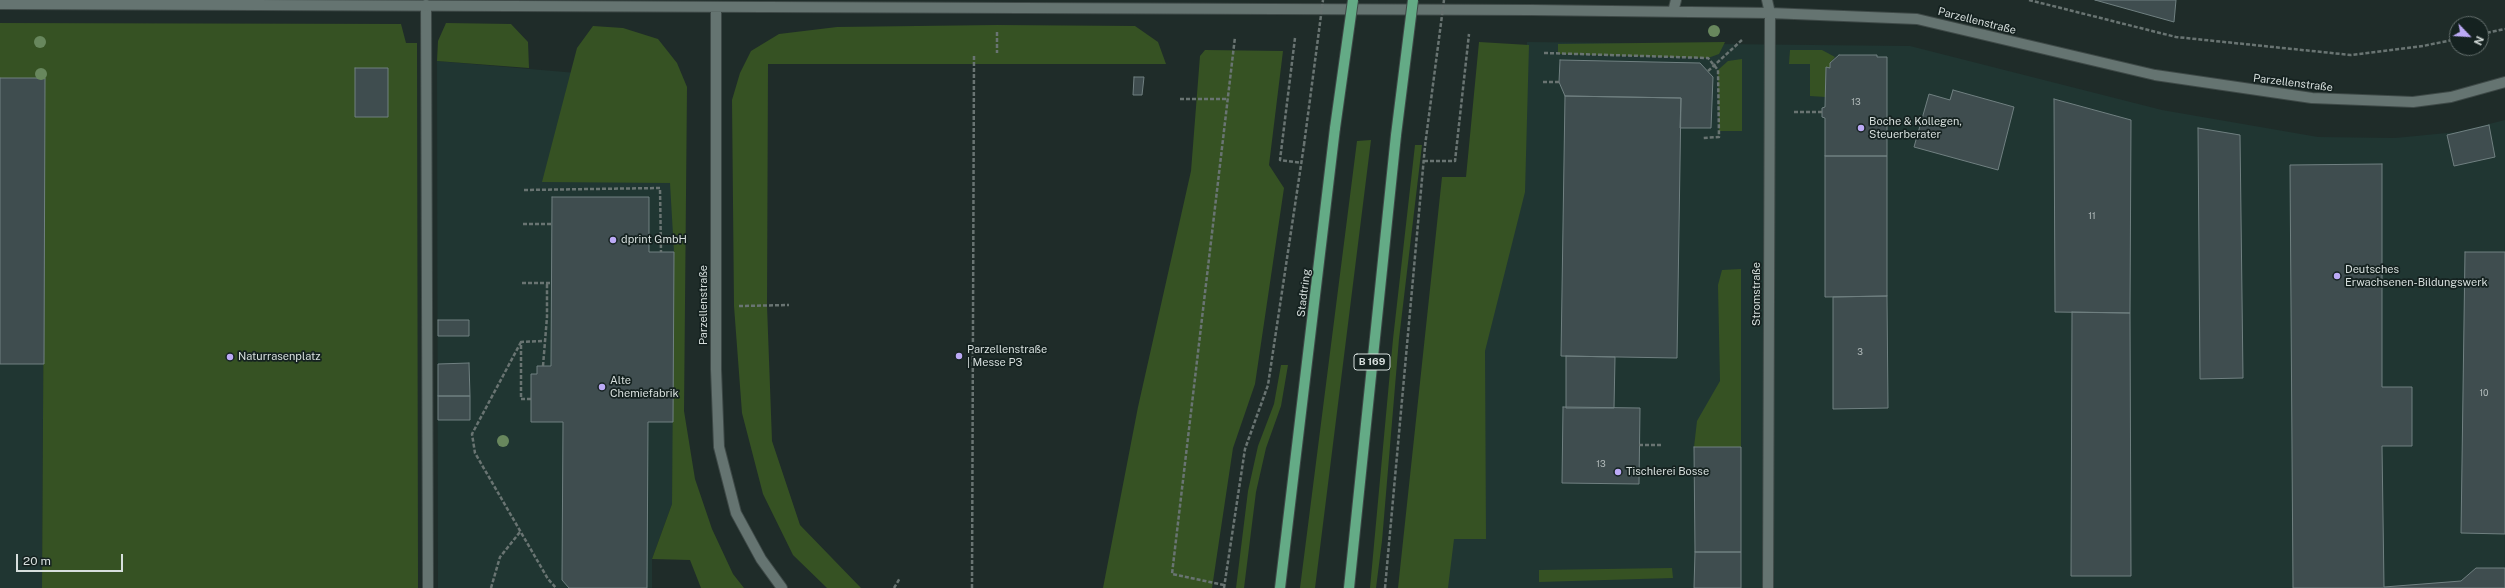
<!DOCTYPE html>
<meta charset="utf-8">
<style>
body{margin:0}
#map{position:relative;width:2505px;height:588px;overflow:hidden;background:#1f2c29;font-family:"Public Sans",sans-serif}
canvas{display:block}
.north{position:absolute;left:2449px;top:16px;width:40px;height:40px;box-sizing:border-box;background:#152220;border:1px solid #636e6c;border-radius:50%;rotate:115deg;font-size:11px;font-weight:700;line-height:16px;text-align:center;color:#d7dfdd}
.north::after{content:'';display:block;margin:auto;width:14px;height:18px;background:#bcaaf6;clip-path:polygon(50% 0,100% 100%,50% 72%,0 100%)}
.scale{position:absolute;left:16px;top:554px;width:107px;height:18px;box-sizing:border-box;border:2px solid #d7dfdd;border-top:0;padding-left:5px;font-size:12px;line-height:14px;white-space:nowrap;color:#d7dfdd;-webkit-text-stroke:3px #152220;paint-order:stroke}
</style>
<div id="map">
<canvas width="2505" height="588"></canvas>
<div class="north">N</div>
<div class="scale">20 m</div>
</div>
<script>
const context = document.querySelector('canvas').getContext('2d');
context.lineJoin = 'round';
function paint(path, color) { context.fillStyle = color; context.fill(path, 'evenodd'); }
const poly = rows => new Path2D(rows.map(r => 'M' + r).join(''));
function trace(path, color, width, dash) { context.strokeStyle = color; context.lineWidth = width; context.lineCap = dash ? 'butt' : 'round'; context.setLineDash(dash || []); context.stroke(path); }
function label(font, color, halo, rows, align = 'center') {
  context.font = font + ' "Public Sans",sans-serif'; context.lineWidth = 3.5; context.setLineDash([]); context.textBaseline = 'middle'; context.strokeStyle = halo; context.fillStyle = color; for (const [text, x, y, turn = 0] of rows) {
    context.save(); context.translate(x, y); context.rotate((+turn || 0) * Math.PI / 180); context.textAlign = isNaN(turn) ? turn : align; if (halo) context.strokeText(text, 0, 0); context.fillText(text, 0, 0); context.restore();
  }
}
const built = poly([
 [0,23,45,78,42,588,0,588],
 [1527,42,1910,46,2162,110,2318,137,2395,138,2457,132,2505,120,2505,588,1444,588,1468,396,1521,192],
 [437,61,681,82,672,504,652,559,652,588,438,588]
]);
const green = poly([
 [0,23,401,24,406,43,417,43,418,588,42,588,45,78,0,78],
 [446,23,511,24,528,42,529,68,437,61,438,41],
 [997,25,1135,26,1158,42,1166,64,768,64,767,306,772,441,800,525,861,588,827,588,793,555,763,494,742,413,734,306,732,100,740,73,751,51,779,34,837,27],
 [593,26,623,28,658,39,677,63,687,87,684,411,695,479,712,529,733,574,744,588,701,588,690,560,652,559,672,504,674,252,670,183,542,182,577,48],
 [1479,42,1529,45,1525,192,1485,351,1486,539,1454,539,1448,588,1398,588,1442,177,1466,177],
 [1725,42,1719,54,1708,58,1558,54,1558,44],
 [1205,50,1283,51,1269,165,1284,188,1255,384,1233,448,1212,588,1103,588,1138,407,1191,171,1200,56],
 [1790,50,1822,50,1835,57,1830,63,1830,68,1826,68,1826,97,1810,96,1810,64,1789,64],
 [1742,59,1742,131,1719,131,1718,70,1728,61],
 [1371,140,1315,588,1300,588,1357,141],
 [1415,145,1422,145,1399,339,1382,541,1376,588,1370,588,1393,339],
 [1741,269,1741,447,1694,447,1697,421,1720,381,1718,285,1722,270],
 [1281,365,1288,365,1281,406,1266,448,1256,492,1244,588,1236,588,1248,491,1258,446,1274,404],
 [1672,568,1673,578,1539,582,1539,570]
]);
const building = poly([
 [2095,0,2176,0,2174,22,2095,0],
 [1839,55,1877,55,1877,57,1887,57,1887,156,1825,156,1825,118,1822,117,1822,108,1825,107,1826,67,1830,68,1830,63,1839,55],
 [1560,60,1700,63,1713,77,1711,128,1680,128,1681,98,1565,96,1559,82,1560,60],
 [355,68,388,68,388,117,355,117,355,68],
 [1134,77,1144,77,1142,95,1133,95,1134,77],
 [0,78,45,78,44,364,0,364,0,78],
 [1953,90,2014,107,1998,170,1914,147,1929,94,1950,100,1953,90],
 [1565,96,1681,98,1677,358,1561,356,1565,96],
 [2054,99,2131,120,2130,313,2055,312,2054,99],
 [2489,125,2495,157,2454,166,2447,135,2489,125],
 [2198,128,2240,135,2243,378,2200,379,2198,128],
 [1825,156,1887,156,1887,296,1825,297,1825,156],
 [2382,164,2382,387,2412,387,2412,446,2382,446,2384,587,2461,581,2476,568,2505,568,2505,588,2293,588,2290,165,2382,164],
 [552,197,649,197,649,252,674,252,673,422,648,422,647,588,569,588,562,580,563,422,531,422,531,374,537,374,537,366,551,366,552,197],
 [2465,252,2505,252,2505,534,2461,533,2465,252],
 [1887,296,1888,408,1833,409,1833,297,1887,296],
 [2072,312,2130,313,2131,576,2071,576,2072,312],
 [438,320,469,320,469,336,438,336,438,320],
 [1566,356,1615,357,1614,408,1566,408,1566,356],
 [469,363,470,396,438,396,438,364,469,363],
 [438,396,470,396,470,420,438,420,438,396],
 [1563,407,1640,408,1639,484,1562,483,1563,407],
 [1694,447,1741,447,1741,552,1695,552,1694,447],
 [1695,552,1741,552,1741,588,1694,588,1695,552]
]);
const path = poly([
 [2029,0,2176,37,2351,55,2423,46,2457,39],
 [997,32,997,53],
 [2481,34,2505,29],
 [1295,38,1280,160,1302,163],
 [1544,53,1708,58,1718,70,1719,137,1703,138],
 [1708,71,1743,39],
 [1543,82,1559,82],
 [1180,99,1228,99],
 [1794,112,1822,112],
 [1424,161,1455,161,1469,34],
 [524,190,660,188,661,252],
 [523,224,552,224],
 [522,283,552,283],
 [739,306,789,305],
 [521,342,472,434,475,453,548,579,556,588],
 [543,366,547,317,547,283],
 [531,399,521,399,521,342,544,341],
 [1639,445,1661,445],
 [1224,585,1172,574,1235,37],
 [491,588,500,557,520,532],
 [894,588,900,578],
 [972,588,974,55],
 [1224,588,1245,449,1268,385,1304,145],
 [1385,588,1425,146]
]);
const service = poly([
 [426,5,428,588]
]);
const minor = poly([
 [1767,0,1770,13,1768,588],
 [0,4,1531,10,1770,13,1917,19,2155,75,2312,98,2413,102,2451,97,2505,82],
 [716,7,716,369,719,447,736,513,761,559,782,588],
 [1673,12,1676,0]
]);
const primary = poly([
 [1280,588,1335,128],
 [1349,588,1396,135]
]);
const pathBridge = poly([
 [1304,145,1323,0],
 [1425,146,1444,0]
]);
const primaryBridge = poly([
 [1335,128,1353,0],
 [1396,135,1413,0]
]);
const trees = [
 [1714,31],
 [40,42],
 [41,74],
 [503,441]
];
const markers = [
 [1861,128,4,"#bcaaf6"],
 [613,240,4,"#bcaaf6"],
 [2337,276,4,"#bcaaf6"],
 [959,356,4,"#bcaaf6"],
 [230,357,4,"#bcaaf6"],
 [602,387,4,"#bcaaf6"],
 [1618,472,4,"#bcaaf6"]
];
const numberNames = [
 ["13",1856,102],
 ["11",2092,216],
 ["3",1860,352],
 ["10",2484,393],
 ["13",1601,464]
];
const shields = [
 [1372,362,36]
];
const shieldNames = [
 ["B 169",1372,362]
];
const streetNames = [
 ["Parzellenstraße",1977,21,14],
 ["Parzellenstraße",2293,83,7],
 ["Stadtring",1304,293,-83],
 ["Stromstraße",1757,294,-90],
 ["Parzellenstraße",704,305,-90]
];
const poiNames = [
 ["Boche & Kollegen,",1869,122],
 ["Steuerberater",1869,135],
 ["dprint GmbH",621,240],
 ["Deutsches",2345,270],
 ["Erwachsenen-Bildungswerk",2345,283],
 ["Parzellenstraße",967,350],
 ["| Messe P3",967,363],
 ["Naturrasenplatz",238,357],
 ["Alte",610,381],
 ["Chemiefabrik",610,394],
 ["Tischlerei Bosse",1626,472]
];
paint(built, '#203632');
paint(green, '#365223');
paint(building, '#3f4d4f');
trace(building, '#708081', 1);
trace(service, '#3e4947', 12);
trace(minor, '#3e4947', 12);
trace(primary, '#3e4947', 12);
trace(path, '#697472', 2.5, [4, 2]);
trace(service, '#657471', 10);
trace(minor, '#657471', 10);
trace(primary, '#64ab86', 10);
trace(primaryBridge, '#3e4947', 12, []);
trace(pathBridge, '#697472', 2.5, [4, 2]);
trace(primaryBridge, '#64ab86', 10);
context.fillStyle = '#68875d';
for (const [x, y] of trees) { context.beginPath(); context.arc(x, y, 6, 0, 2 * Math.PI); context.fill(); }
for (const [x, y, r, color] of markers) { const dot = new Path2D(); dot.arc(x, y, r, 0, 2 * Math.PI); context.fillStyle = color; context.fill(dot); trace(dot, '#152220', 1.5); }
label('9px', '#b1baba', null, numberNames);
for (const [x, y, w] of shields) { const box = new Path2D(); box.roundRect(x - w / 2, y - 8, w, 16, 3); context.fillStyle = '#152220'; context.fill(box); trace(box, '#d7dfdd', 1); }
label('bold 10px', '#d7dfdd', null, shieldNames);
label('11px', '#d7dfdd', '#152220', streetNames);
label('11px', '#d7dfdd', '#152220', poiNames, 'left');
</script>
